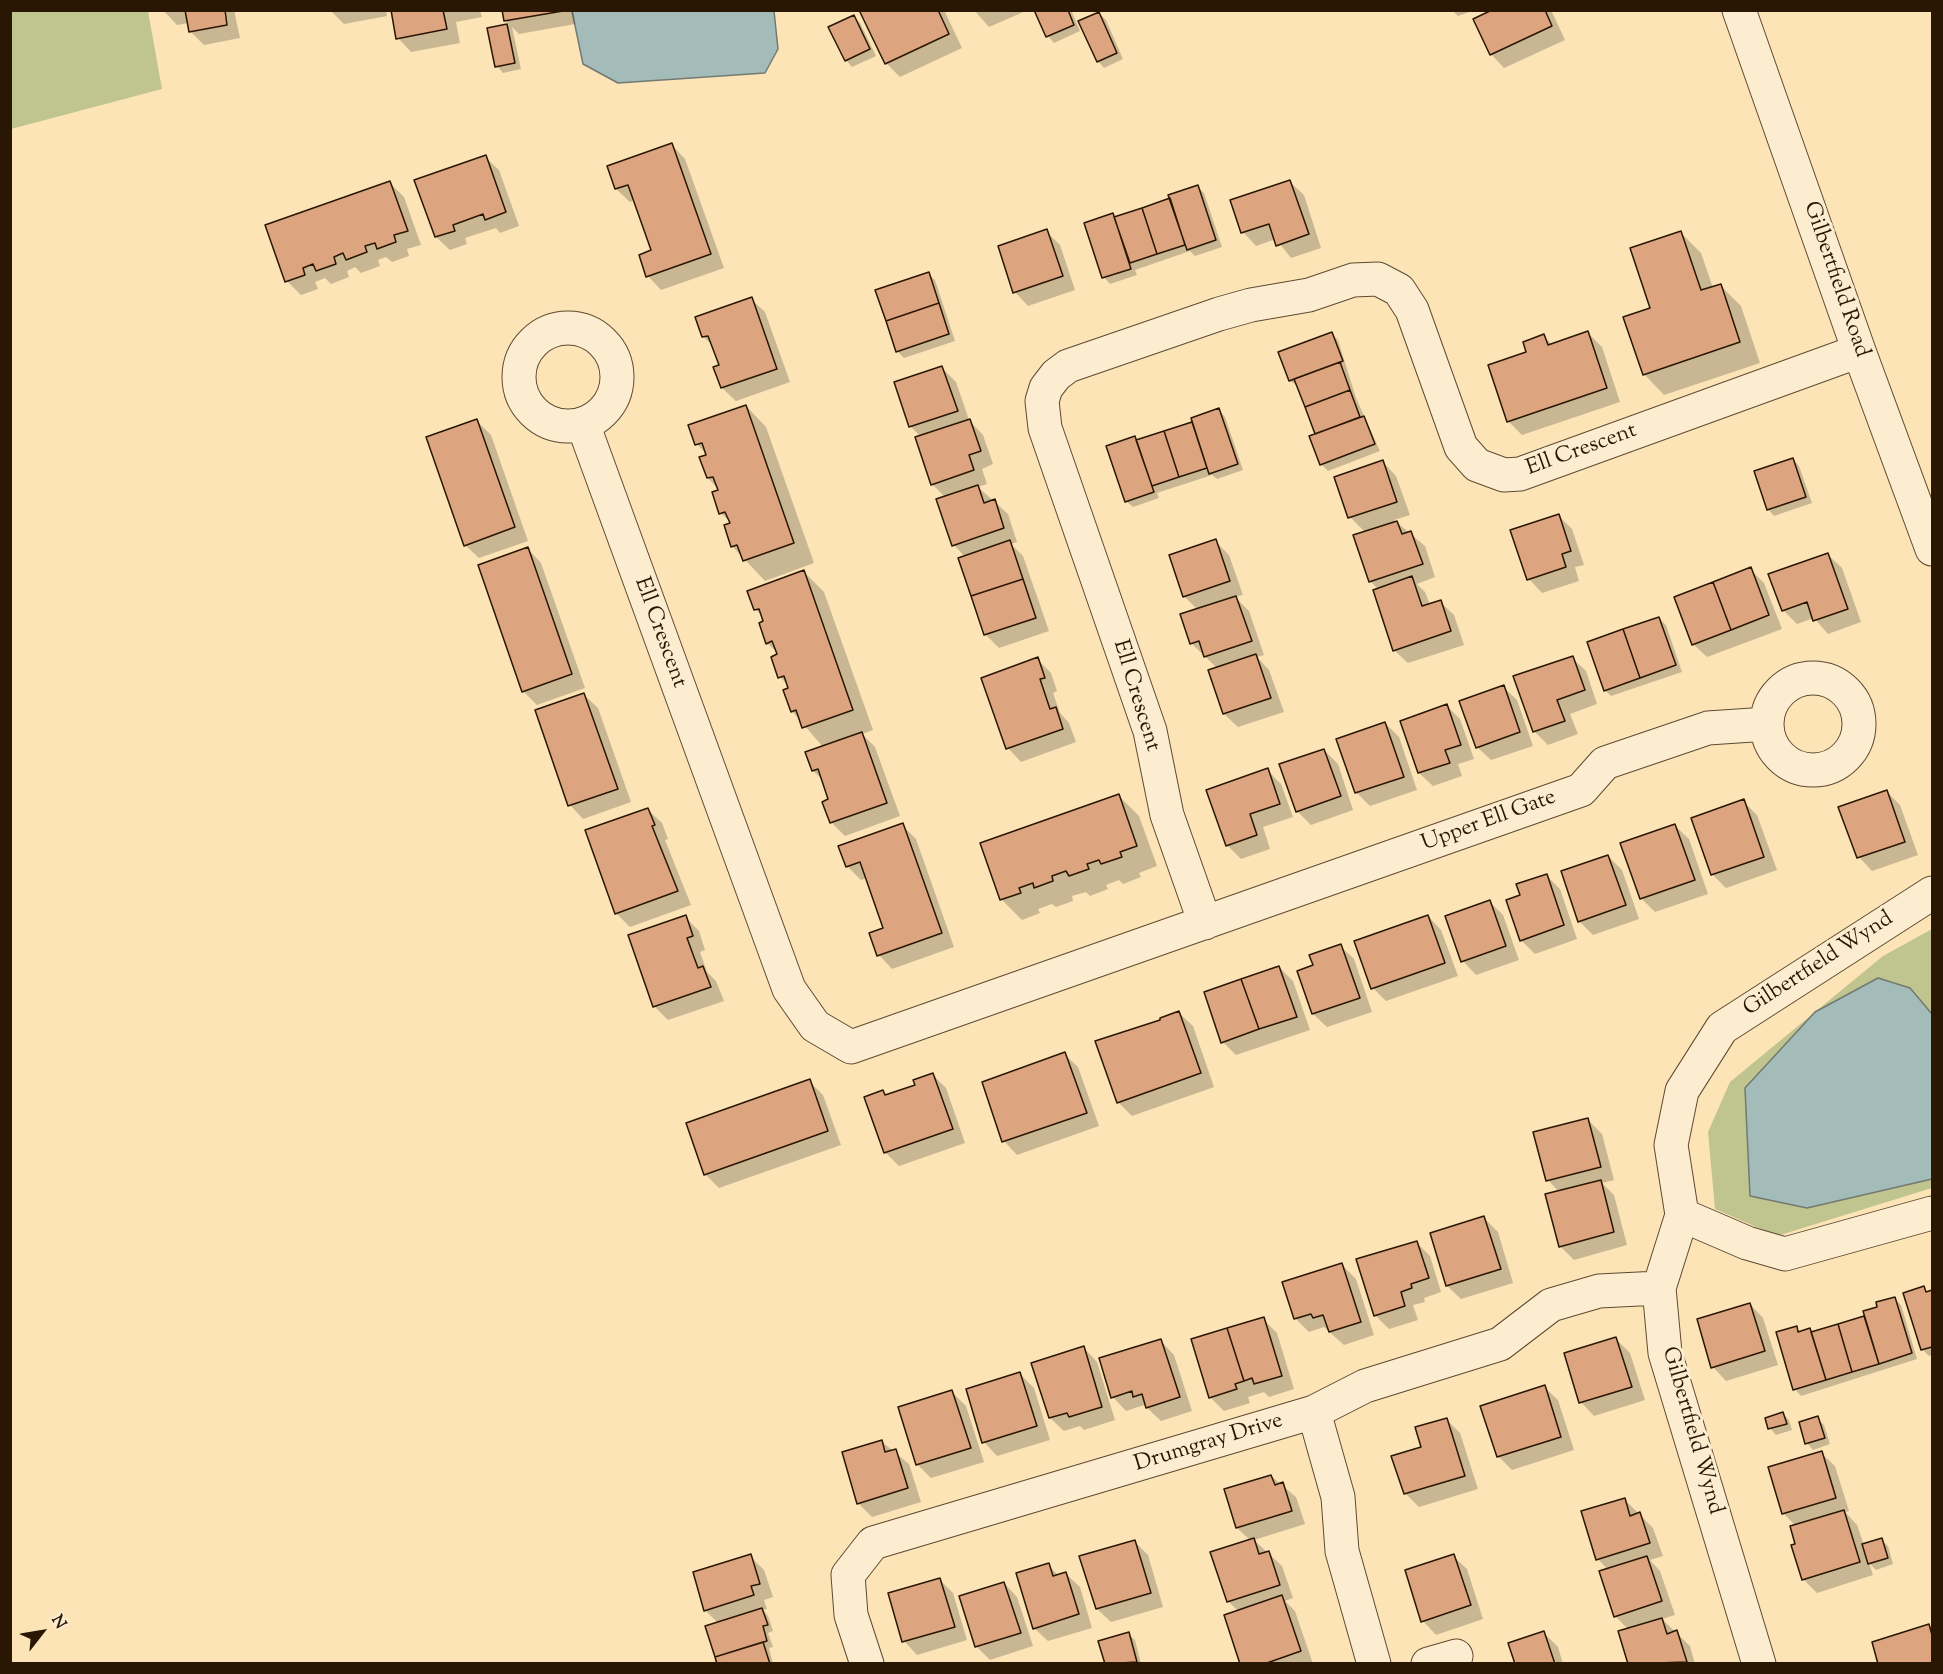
<!DOCTYPE html>
<style>
body{margin:0}
#map{position:relative;width:1943px;height:1674px;overflow:hidden;background:#fce4b7;font-family:"Sorts Mill Goudy",serif}
canvas{display:block}
.frame{position:absolute;inset:0;border:12px solid #291704;pointer-events:none}
.north{position:absolute;left:12px;top:1602px;width:60px;height:60px;-webkit-text-stroke:4px #fdedd0;paint-order:stroke;rotate:59deg;font-size:16px;font-weight:700;line-height:24px;text-align:center;color:#291704}
.north::after{content:'';display:block;margin:auto;width:21px;height:27px;background:#291704;clip-path:polygon(50% 0,100% 100%,50% 72%,0 100%)}
</style>
<div id="map">
<canvas width="1943" height="1674"></canvas>
<div class="frame"></div>
<div class="north">N</div>
</div>
<script>
const context = document.querySelector('canvas').getContext('2d');
context.lineJoin = 'round';
function paint(path, color) { context.fillStyle = color; context.fill(path, 'evenodd'); }
const poly = rows => new Path2D(rows.map(r => 'M' + r).join(''));
function trace(path, color, width, dash) { context.strokeStyle = color; context.lineWidth = width; context.lineCap = dash ? 'butt' : 'round'; context.setLineDash(dash || []); context.stroke(path); }
function label(font, color, halo, rows, align = 'center') {
  context.font = font + ' "Sorts Mill Goudy",serif'; context.lineWidth = 6; context.setLineDash([]); context.textBaseline = 'middle'; context.strokeStyle = halo; context.fillStyle = color; for (const [text, x, y, turn = 0] of rows) {
    context.save(); context.translate(x, y); context.rotate((+turn || 0) * Math.PI / 180); context.textAlign = isNaN(turn) ? turn : align; if (halo) context.strokeText(text, 0, 0); context.fillText(text, 0, 0); context.restore();
  }
}
const green = poly([
 [11,10,148,11,162,89,11,129],
 [1932,929,1932,1188,1777,1236,1715,1209,1708,1132,1730,1082,1883,956]
]);
const water = poly([
 [572,11,774,11,778,49,765,73,618,83,583,64,572,11],
 [1878,978,1910,988,1932,1014,1932,1179,1807,1208,1750,1196,1745,1088,1815,1012,1878,978]
]);
const shadow = poly([
 [163,10,234,10,240,38,204,45,190,31,189,23,177,25],
 [386,10,387,16,344,24,330,10],
 [392,10,480,10,482,17,456,22,460,43,411,52,398,38],
 [503,10,573,10,575,24,519,34,512,27,521,69,503,73,497,66,489,29,509,25,505,20],
 [861,10,944,10,962,48,900,77,886,63],
 [974,10,1028,10,989,27],
 [1036,10,1071,10,1080,31,1054,43,1048,36],
 [1452,10,1475,10,1458,16],
 [1496,10,1551,10,1565,40,1504,68,1491,54],
 [1099,13,1106,20,1123,59,1104,68,1098,61],
 [853,17,860,23,876,56,852,67,846,60],
 [672,145,685,159,724,268,661,290,648,276,653,251,635,200,630,202,616,189],
 [485,157,499,170,519,226,500,233,496,228,465,238,467,244,450,250,436,237],
 [1290,182,1304,195,1321,248,1291,258,1276,239,1256,246,1243,232],
 [390,183,404,197,421,245,407,249,409,256,392,262,386,257,378,260,380,266,361,273,355,267,347,271,349,277,331,284,325,278,315,282,318,289,301,295,287,281],
 [1197,186,1204,193,1222,247,1195,256,1190,251,1135,270,1137,275,1110,284,1104,277,1086,224,1141,209],
 [1046,231,1060,245,1075,290,1028,306,1015,292],
 [1681,233,1701,253,1713,288,1721,286,1741,306,1760,363,1664,395,1644,374,1652,309],
 [928,274,935,280,955,341,904,358,898,352,877,291],
 [751,299,765,312,790,382,736,401,722,388,721,366,714,347,704,337],
 [1588,333,1602,347,1620,402,1522,435,1508,421,1528,353,1544,336,1552,345],
 [1332,334,1338,340,1356,398,1380,451,1328,471,1321,464,1316,435,1298,386,1290,381,1280,353],
 [942,368,956,382,969,420,983,435,993,464,982,469,987,484,978,487,1008,514,1017,542,1011,544,1023,556,1049,631,999,648,985,634,965,557,954,545,945,497,932,484,921,437,910,426],
 [746,406,766,427,814,563,765,581,732,546,732,524,721,513,720,491,708,478,708,456,697,444],
 [1219,410,1225,417,1243,470,1217,479,1212,475,1157,493,1159,498,1133,507,1126,501,1135,438,1138,441,1165,432],
 [477,421,491,435,528,541,479,558,465,545],
 [1793,459,1799,466,1812,503,1774,516,1768,509],
 [1383,462,1396,476,1410,515,1394,520,1425,546,1435,577,1417,584,1425,592,1430,605,1440,602,1454,615,1464,645,1408,663,1394,650,1378,589,1370,581,1366,533,1350,517],
 [1558,515,1572,529,1584,565,1575,567,1579,581,1542,593,1529,579,1512,531],
 [1215,541,1229,555,1243,595,1235,597,1249,611,1264,655,1257,657,1269,670,1284,712,1238,727,1224,714,1210,671,1218,669,1191,643,1198,610,1184,596],
 [528,549,541,563,585,688,537,705,523,691],
 [1828,555,1842,568,1861,622,1828,634,1814,618,1797,624,1783,610],
 [1750,569,1764,583,1782,629,1707,657,1693,644],
 [804,572,824,592,873,730,862,734,875,747,900,816,845,836,831,822,830,800,824,781,813,771,823,747,792,711,789,686,780,677,778,653,767,643,764,617,755,609],
 [1659,618,1666,625,1682,672,1611,696,1605,690],
 [1572,658,1586,671,1597,704,1570,714,1578,734,1548,745,1534,731],
 [1037,659,1051,673,1057,691,1053,693,1060,713,1069,723,1076,742,1021,762,1008,748],
 [1503,687,1517,700,1533,746,1491,760,1477,747],
 [584,695,598,708,631,802,583,819,570,805],
 [1447,706,1460,719,1474,759,1458,764,1462,776,1433,786,1419,773],
 [1385,723,1399,737,1417,790,1370,806,1357,793,1338,740],
 [1324,750,1338,764,1353,810,1311,825,1297,811],
 [1267,770,1281,784,1293,817,1263,827,1270,849,1241,859,1227,845],
 [1886,791,1900,805,1918,855,1872,871,1859,857],
 [1118,795,1139,816,1157,866,1139,873,1141,877,1123,884,1119,880,1106,885,1108,889,1090,896,1086,892,1072,896,1073,901,1056,907,1052,904,1038,909,1040,913,1022,920,1001,899],
 [1743,801,1757,815,1777,870,1726,888,1712,874],
 [648,810,662,823,668,839,665,840,691,905,630,927,616,913],
 [902,825,916,839,954,947,892,969,879,955,885,929,867,878,861,880,847,866],
 [1675,826,1689,839,1708,894,1655,912,1641,898],
 [1608,856,1622,870,1639,919,1593,935,1579,921],
 [1546,875,1560,889,1577,939,1535,954,1521,940,1522,896],
 [1490,902,1503,915,1519,960,1476,975,1463,961],
 [1428,916,1441,930,1458,976,1386,1001,1373,988],
 [685,917,699,931,705,950,700,952,707,972,716,981,724,1001,668,1020,655,1007,630,936],
 [1340,946,1354,959,1372,1012,1327,1027,1313,1014,1299,972,1315,966],
 [1279,967,1293,981,1310,1030,1236,1055,1223,1042],
 [1179,1013,1193,1026,1214,1087,1132,1116,1118,1102,1162,1021],
 [1064,1054,1078,1067,1099,1126,1017,1155,1004,1141],
 [932,1074,946,1088,965,1143,899,1166,885,1152,883,1092,887,1096,916,1086],
 [809,1081,823,1095,841,1145,719,1188,705,1174],
 [1588,1120,1602,1134,1614,1180,1602,1183,1614,1195,1627,1245,1574,1260,1560,1246,1559,1192,1548,1180],
 [1484,1218,1498,1232,1513,1283,1461,1299,1447,1286,1431,1234],
 [1416,1242,1430,1256,1441,1292,1424,1298,1425,1302,1413,1305,1418,1320,1389,1329,1375,1315],
 [1342,1265,1356,1279,1374,1335,1344,1345,1324,1327,1309,1332,1295,1318],
 [1923,1288,1928,1293,1932,1292,1932,1355,1929,1356,1922,1349],
 [1894,1298,1901,1305,1917,1359,1801,1396,1795,1389,1796,1327,1801,1332,1809,1330,1813,1333,1866,1317],
 [1750,1304,1763,1318,1778,1365,1726,1381,1713,1367],
 [1263,1319,1277,1333,1294,1389,1269,1397,1264,1392,1248,1397,1250,1403,1224,1411,1210,1397],
 [1616,1339,1630,1353,1645,1400,1594,1416,1581,1402],
 [1161,1341,1174,1355,1192,1411,1161,1421,1144,1405,1126,1411,1113,1397],
 [1084,1348,1097,1362,1115,1420,1084,1430,1080,1426,1064,1431,1050,1418],
 [1020,1374,1034,1388,1050,1440,997,1456,984,1442],
 [1544,1387,1558,1400,1574,1450,1512,1470,1498,1456],
 [952,1392,966,1406,984,1462,931,1478,917,1464],
 [1783,1414,1789,1420,1792,1430,1776,1435,1770,1428],
 [1817,1418,1824,1425,1830,1444,1813,1450,1807,1443],
 [1446,1419,1460,1433,1478,1489,1419,1507,1405,1493,1422,1448],
 [881,1441,909,1464,921,1502,872,1517,858,1503],
 [1821,1453,1835,1466,1849,1511,1845,1512,1857,1525,1864,1545,1881,1540,1888,1546,1893,1564,1876,1570,1869,1563,1873,1575,1817,1593,1803,1579,1796,1526,1783,1513],
 [1271,1476,1296,1497,1305,1524,1254,1540,1282,1566,1293,1598,1285,1601,1295,1611,1313,1664,1242,1664,1238,1611,1228,1601,1250,1540,1237,1528],
 [1624,1499,1653,1528,1663,1556,1650,1560,1660,1571,1675,1615,1662,1619,1690,1646,1695,1664,1629,1664,1629,1630,1615,1616,1608,1570,1598,1559],
 [1135,1542,1148,1555,1163,1607,1111,1622,1097,1609],
 [750,1556,764,1570,773,1597,764,1600,767,1609,763,1610,768,1616,773,1631,768,1633,773,1647,769,1648,773,1664,718,1664,718,1623,705,1610],
 [1453,1556,1467,1569,1483,1619,1436,1635,1423,1621],
 [1048,1565,1059,1576,1066,1574,1080,1587,1092,1628,1048,1641,1034,1628],
 [939,1579,953,1593,967,1640,917,1655,904,1641],
 [1004,1583,1017,1597,1033,1646,990,1660,977,1647,961,1597],
 [1929,1626,1932,1629,1932,1664,1880,1664],
 [1544,1633,1558,1647,1563,1664,1517,1664],
 [1128,1634,1135,1640,1141,1664,1106,1664]
]);
const building = poly([
 [185,10,225,10,227,25,189,32,185,10],
 [391,10,443,10,447,29,396,39,391,10],
 [502,10,563,10,563,11,504,21,502,10],
 [859,10,938,10,949,34,885,64,859,10],
 [1034,10,1068,10,1074,25,1046,37,1034,10],
 [1492,10,1545,10,1552,26,1490,55,1473,19,1492,10],
 [1099,12,1117,53,1097,62,1078,21,1099,12],
 [854,15,870,49,845,61,828,27,854,15],
 [507,24,515,63,495,67,487,28,507,24],
 [672,143,711,254,646,277,639,255,651,250,628,185,615,189,607,166,672,143],
 [486,155,506,212,485,220,483,214,453,225,455,231,435,237,414,180,486,155],
 [1290,180,1309,234,1276,246,1269,224,1241,233,1230,200,1290,180],
 [390,181,408,231,394,235,396,242,377,249,375,243,365,246,367,252,346,260,343,253,334,257,336,264,316,271,313,264,303,268,305,275,285,282,265,225,390,181],
 [1198,185,1216,240,1187,250,1168,195,1198,185],
 [1170,198,1185,245,1157,254,1142,208,1170,198],
 [1142,208,1157,254,1130,263,1114,217,1142,208],
 [1113,213,1131,269,1102,278,1084,223,1113,213],
 [1047,229,1063,276,1013,293,998,246,1047,229],
 [1681,231,1701,290,1721,284,1740,342,1643,375,1623,317,1650,308,1630,248,1681,231],
 [929,272,939,303,886,321,875,290,929,272],
 [752,297,777,369,721,388,713,367,719,365,708,336,702,337,695,317,752,297],
 [939,303,949,334,896,352,886,321,939,303],
 [1588,331,1607,388,1507,422,1488,365,1526,352,1523,342,1544,334,1548,345,1588,331],
 [1332,332,1343,361,1289,381,1278,352,1332,332],
 [1340,362,1350,390,1305,407,1294,379,1340,362],
 [942,366,958,411,909,427,894,382,942,366],
 [1350,390,1360,417,1315,434,1305,407,1350,390],
 [746,405,794,543,743,561,737,545,731,547,724,525,730,523,725,512,719,514,712,492,718,490,713,477,707,478,699,457,706,455,702,443,695,445,688,425,746,405],
 [1219,408,1238,464,1209,474,1191,418,1219,408],
 [1364,416,1375,444,1320,465,1309,436,1364,416],
 [477,419,515,527,464,546,426,437,477,419],
 [970,419,981,451,969,455,974,470,931,485,915,437,970,419],
 [1192,422,1207,468,1179,477,1164,431,1192,422],
 [1164,431,1179,477,1152,486,1136,440,1164,431],
 [1135,436,1154,492,1125,502,1106,446,1135,436],
 [1793,458,1806,497,1767,510,1754,471,1793,458],
 [1383,460,1397,502,1348,518,1334,477,1383,460],
 [978,485,984,503,995,499,1004,528,952,546,936,499,978,485],
 [1559,514,1571,551,1562,554,1566,567,1527,580,1510,530,1559,514],
 [1397,521,1402,534,1411,531,1423,564,1369,582,1353,535,1397,521],
 [1216,539,1230,581,1183,597,1169,555,1216,539],
 [1010,540,1023,579,971,596,958,558,1010,540],
 [528,547,572,674,522,692,478,565,528,547],
 [1828,553,1848,609,1813,621,1807,602,1782,611,1768,574,1828,553],
 [1751,567,1769,615,1731,630,1713,582,1751,567],
 [804,570,853,710,802,728,796,710,791,712,783,690,788,688,784,676,778,678,771,657,777,654,772,641,766,644,759,623,763,621,759,609,754,610,747,591,804,570],
 [1412,576,1422,606,1441,600,1451,631,1393,651,1373,590,1412,576],
 [1023,579,1036,618,984,635,971,596,1023,579],
 [1713,582,1731,630,1692,645,1674,597,1713,582],
 [1236,596,1252,641,1204,657,1199,641,1190,644,1180,614,1236,596],
 [1659,617,1676,665,1640,678,1623,629,1659,617],
 [1623,629,1640,678,1604,691,1587,642,1623,629],
 [1256,654,1271,698,1223,714,1208,670,1256,654],
 [1573,656,1585,690,1557,700,1565,721,1533,732,1513,676,1573,656],
 [1038,657,1045,678,1040,679,1050,709,1056,707,1063,729,1006,749,981,678,1038,657],
 [1504,685,1520,732,1476,748,1459,701,1504,685],
 [584,693,618,789,568,806,535,710,584,693],
 [1447,704,1461,745,1445,750,1450,763,1418,773,1400,721,1447,704],
 [1385,722,1404,777,1355,793,1336,739,1385,722],
 [862,732,887,803,830,823,822,802,828,799,818,769,812,771,805,752,862,732],
 [1324,749,1341,796,1296,812,1279,764,1324,749],
 [1268,768,1280,804,1250,814,1257,835,1226,846,1206,790,1268,768],
 [1887,790,1905,842,1857,858,1838,807,1887,790],
 [1119,794,1137,846,1120,852,1122,857,1101,864,1099,860,1087,864,1089,869,1069,876,1066,871,1052,876,1053,881,1034,888,1033,883,1019,888,1021,893,1000,900,980,843,1119,794],
 [1744,799,1764,857,1711,875,1691,818,1744,799],
 [648,808,655,825,652,826,678,891,615,914,585,830,648,808],
 [903,823,942,933,877,956,869,933,883,928,860,862,846,867,838,846,903,823],
 [1675,824,1695,880,1640,899,1620,843,1675,824],
 [1608,855,1626,905,1578,922,1561,871,1608,855],
 [1547,874,1564,925,1520,941,1506,900,1520,895,1516,884,1547,874],
 [1490,900,1506,946,1461,962,1445,916,1490,900],
 [686,915,693,936,687,938,698,968,703,966,711,987,653,1007,628,935,686,915],
 [1428,915,1445,963,1371,989,1354,941,1428,915],
 [1341,944,1360,998,1312,1014,1297,971,1313,965,1309,955,1341,944],
 [1279,966,1297,1017,1259,1029,1241,979,1279,966],
 [1241,979,1259,1029,1221,1043,1204,992,1241,979],
 [1179,1011,1201,1073,1117,1103,1095,1041,1160,1020,1160,1018,1179,1011],
 [1065,1052,1087,1113,1002,1142,982,1082,1065,1052],
 [933,1073,953,1129,884,1153,864,1097,883,1090,885,1095,915,1085,913,1080,933,1073],
 [810,1079,828,1131,704,1175,686,1123,810,1079],
 [1588,1118,1601,1167,1546,1181,1533,1132,1588,1118],
 [1601,1180,1614,1232,1559,1247,1545,1194,1601,1180],
 [1484,1216,1501,1269,1446,1286,1430,1233,1484,1216],
 [1417,1241,1429,1278,1411,1284,1412,1288,1401,1292,1405,1306,1374,1316,1356,1259,1417,1241],
 [1342,1263,1361,1322,1329,1332,1323,1315,1313,1318,1311,1314,1294,1319,1282,1282,1342,1263],
 [1924,1286,1926,1292,1932,1290,1932,1347,1921,1350,1903,1293,1924,1286],
 [1895,1297,1912,1353,1879,1364,1863,1311,1877,1307,1876,1302,1895,1297],
 [1750,1303,1765,1351,1711,1368,1697,1319,1750,1303],
 [1864,1316,1879,1364,1852,1372,1838,1324,1864,1316],
 [1264,1317,1282,1376,1254,1384,1252,1378,1244,1381,1227,1328,1264,1317],
 [1838,1324,1852,1372,1826,1380,1811,1332,1838,1324],
 [1797,1326,1798,1332,1810,1328,1826,1380,1793,1390,1776,1332,1797,1326],
 [1227,1328,1244,1381,1235,1384,1237,1389,1209,1398,1191,1339,1227,1328],
 [1616,1337,1632,1387,1579,1403,1564,1353,1616,1337],
 [1161,1339,1180,1397,1146,1408,1142,1394,1133,1397,1132,1391,1111,1398,1099,1358,1161,1339],
 [1084,1346,1102,1407,1069,1417,1067,1413,1049,1418,1031,1363,1084,1346],
 [1020,1372,1037,1426,982,1443,966,1389,1020,1372],
 [1545,1385,1561,1437,1497,1457,1480,1406,1545,1385],
 [952,1390,971,1448,916,1465,898,1407,952,1390],
 [1783,1412,1787,1424,1768,1429,1765,1418,1783,1412],
 [1818,1416,1825,1438,1805,1444,1799,1422,1818,1416],
 [1447,1418,1465,1476,1404,1494,1391,1456,1421,1447,1415,1427,1447,1418],
 [882,1440,885,1452,896,1449,908,1488,857,1504,842,1452,882,1440],
 [1822,1451,1836,1498,1782,1514,1768,1467,1822,1451],
 [1271,1475,1275,1485,1283,1482,1292,1511,1236,1528,1224,1489,1271,1475],
 [1625,1498,1630,1516,1640,1512,1650,1543,1596,1560,1581,1511,1625,1498],
 [1844,1510,1860,1562,1802,1580,1791,1545,1795,1544,1790,1526,1844,1510],
 [1254,1538,1259,1554,1269,1551,1280,1585,1227,1602,1210,1552,1254,1538],
 [1882,1538,1888,1558,1868,1564,1862,1544,1882,1538],
 [1135,1540,1151,1593,1096,1609,1079,1556,1135,1540],
 [751,1554,760,1584,751,1586,754,1595,704,1611,693,1572,751,1554],
 [1454,1554,1471,1605,1421,1622,1405,1570,1454,1554],
 [1647,1556,1662,1601,1614,1617,1599,1571,1647,1556],
 [1049,1563,1053,1576,1066,1572,1079,1614,1033,1629,1016,1573,1049,1563],
 [940,1578,955,1627,902,1642,888,1593,940,1578],
 [1004,1582,1021,1633,975,1647,959,1596,1004,1582],
 [1282,1595,1301,1651,1264,1664,1240,1664,1224,1615,1282,1595],
 [762,1608,768,1625,763,1626,767,1641,715,1657,705,1626,762,1608],
 [1662,1618,1667,1634,1677,1630,1687,1662,1628,1664,1618,1631,1662,1618],
 [1929,1624,1932,1635,1932,1664,1878,1664,1872,1642,1929,1624],
 [1544,1631,1555,1664,1515,1664,1508,1643,1544,1631],
 [1129,1632,1137,1662,1105,1664,1098,1641,1129,1632],
 [763,1642,770,1664,717,1664,715,1657,763,1642]
]);
const minor = poly([
 [1739,10,1859,351,1932,549],
 '519 377a49 49 0 1 1 98 0a49 49 0 1 1-98 0Z',
 [583,424,789,989,815,1026,851,1047,1581,790,1605,763,1708,728,1767,724],
 '1767 724a46 46 0 1 1 92 0a46 46 0 1 1-92 0Z',
 [1205,923,1167,815,1150,731,1045,428,1042,401,1046,388,1056,375,1068,366,1219,314,1251,305,1309,295,1353,280,1378,279,1399,290,1412,310,1461,447,1477,465,1504,475,1520,474,1859,351],
 [1682,1215,1747,1243,1785,1254,1932,1213],
 [1314,1412,1338,1497,1342,1551,1374,1664],
 [867,1664,851,1615,848,1575,873,1543,1314,1412,1365,1386,1500,1344,1551,1305,1599,1291,1659,1288],
 [1428,1664,1456,1656],
 [1759,1664,1665,1353,1659,1288,1682,1215,1671,1145,1682,1091,1722,1028,1932,893]
]);
const streetNames = [
 ["Gilbertfield Road",1835,280,71],
 ["Ell Crescent",1582,451,-20],
 ["Ell Crescent",659,633,70],
 ["Ell Crescent",1135,696,73],
 ["Upper Ell Gate",1489,822,-20],
 ["Gilbertfield Wynd",1819,965,-33],
 ["Gilbertfield Wynd",1691,1431,74],
 ["Drumgray Drive",1209,1444,-17]
];
paint(green, '#c0c48e');
paint(water, '#a3bcb9');
trace(water, '#727a71', 1.5);
paint(shadow, '#0003');
paint(building, '#dca47f');
trace(building, '#291704', 1.5);
trace(minor, '#5e4a31', 35);
trace(minor, '#fdedd0', 33);
label('22px', '#291704', '#fdedd0', streetNames);
</script>
